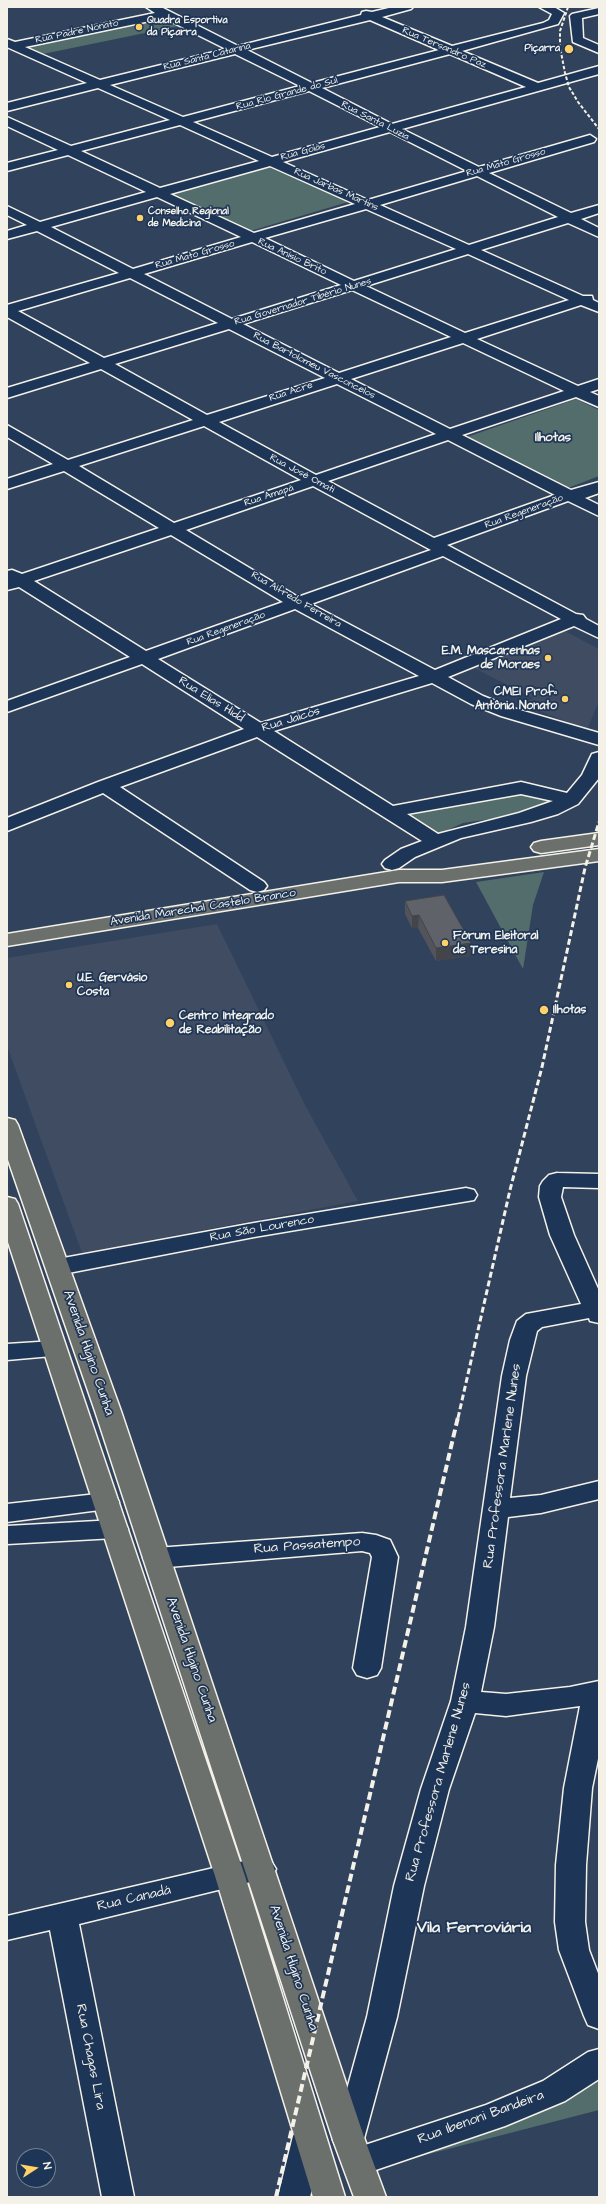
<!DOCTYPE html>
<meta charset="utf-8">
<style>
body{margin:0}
#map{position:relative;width:606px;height:2204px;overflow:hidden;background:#31425d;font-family:"Architects Daughter",sans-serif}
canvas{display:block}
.frame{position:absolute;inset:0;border:8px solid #f4f1e8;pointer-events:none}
.north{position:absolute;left:16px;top:2148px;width:40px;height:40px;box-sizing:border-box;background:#1d3557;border:1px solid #738091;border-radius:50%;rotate:78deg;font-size:11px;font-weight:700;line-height:16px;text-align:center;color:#f4f1e8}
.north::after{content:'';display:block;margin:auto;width:14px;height:18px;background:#ffd166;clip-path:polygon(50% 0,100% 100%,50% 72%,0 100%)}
</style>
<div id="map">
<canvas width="606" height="2204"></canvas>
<div class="frame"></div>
<div class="north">N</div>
</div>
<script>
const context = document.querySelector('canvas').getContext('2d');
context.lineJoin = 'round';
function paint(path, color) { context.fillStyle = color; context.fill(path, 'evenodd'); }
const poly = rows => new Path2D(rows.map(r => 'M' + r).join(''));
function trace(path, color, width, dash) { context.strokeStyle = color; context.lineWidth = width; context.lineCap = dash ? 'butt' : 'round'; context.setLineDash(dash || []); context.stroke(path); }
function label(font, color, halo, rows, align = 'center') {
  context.font = font + ' "Architects Daughter",sans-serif'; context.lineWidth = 3.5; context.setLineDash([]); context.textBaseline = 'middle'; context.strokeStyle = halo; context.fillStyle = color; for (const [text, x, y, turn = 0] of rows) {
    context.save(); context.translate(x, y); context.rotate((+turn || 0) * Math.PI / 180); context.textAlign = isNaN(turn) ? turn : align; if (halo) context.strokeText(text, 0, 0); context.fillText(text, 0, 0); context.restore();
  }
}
const built = poly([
 [563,630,599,649,599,701,587,730,522,704,533,698,474,668],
 [217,924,305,1105,358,1201,82,1253,7,1046,7,958]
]);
const green = poly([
 [160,16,179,26,38,55,20,47],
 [266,166,348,202,247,232,167,194],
 [576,399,599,410,599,476,568,488,467,437],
 [510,794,530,794,555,804,518,815,463,823,434,836,407,814],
 [544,872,533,905,523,969,476,882],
 [599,2070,599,2110,394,2163]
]);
const minor = poly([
 [146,7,161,7,238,46,361,15,362,12,366,11,372,12,393,7,413,7,411,9,382,17,452,46,543,23,549,20,552,14,539,7,554,7,564,13,558,24,462,51,538,83,599,66,599,74,402,129,479,167,590,135,596,139,594,142,489,173,571,213,599,205,599,213,581,219,599,228,599,237,568,223,481,250,583,296,592,296,593,300,599,303,599,312,581,305,477,339,578,386,599,379,599,389,590,392,599,396,599,407,576,397,462,435,571,490,599,482,599,493,585,498,599,505,599,516,568,501,447,545,576,614,583,615,586,619,599,626,599,638,574,626,448,677,483,696,513,708,599,733,599,745,501,716,471,704,432,683,274,731,393,806,521,782,567,793,582,775,592,754,599,752,599,778,578,804,558,814,531,822,461,838,415,857,399,868,392,870,385,868,382,864,385,860,401,849,422,841,257,737,120,787,264,882,267,886,264,890,257,892,250,890,103,793,7,831,7,818,98,782,244,729,142,664,7,712,7,701,130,657,19,587,7,590,7,571,12,570,22,574,159,528,64,471,7,489,7,479,53,464,7,437,7,425,68,460,193,420,101,369,7,398,7,388,90,363,7,317,7,305,119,273,37,231,7,239,7,231,27,225,7,215,7,206,40,222,146,192,68,155,7,171,7,163,58,150,7,126,7,117,71,146,170,120,98,88,7,111,7,103,87,83,9,48,7,47,7,39,15,42,155,13,146,7],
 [164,18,226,49,100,80,25,47,164,18],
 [370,20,439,50,312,83,247,50,370,20],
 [235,54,300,86,183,117,110,85,235,54],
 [450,54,526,87,392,124,322,88,450,54],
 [309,91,380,127,272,157,193,122,309,91],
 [180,125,259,161,160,188,81,151,180,125],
 [390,132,467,171,368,200,283,162,390,132],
 [270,166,355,204,254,233,170,194,270,166],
 [477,176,558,217,469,245,380,205,477,176],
 [157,197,241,237,133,269,51,227,157,197],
 [366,209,456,249,354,281,265,238,366,209],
 [252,242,341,285,232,319,144,274,252,242],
 [468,254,569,300,465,333,366,286,468,254],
 [130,278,218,323,104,358,18,311,130,278],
 [352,290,451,337,339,373,243,324,352,290],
 [229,329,325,378,207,415,115,364,229,329],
 [463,343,564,391,450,429,351,379,463,343],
 [337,384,436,434,316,475,219,422,337,384],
 [204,426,301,480,174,523,79,466,204,426],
 [448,440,555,495,434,538,328,481,448,440],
 [313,486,431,550,298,597,186,530,313,486],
 [171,535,283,602,146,651,34,581,171,535],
 [443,556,561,619,435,670,311,604,443,556],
 [295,609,419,676,261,723,158,659,295,609],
 [521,794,553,801,519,813,438,834,407,814,521,794],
 [599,8,599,14,582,18,583,38,599,45,599,53,573,42,570,16,572,14,599,8],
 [557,1173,599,1174,599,1188,563,1187,561,1197,574,1235,599,1291,599,1323,590,1321,589,1318,542,1327,537,1331,526,1376,510,1498,541,1495,599,1481,599,1499,541,1513,508,1517,494,1627,481,1692,506,1694,570,1687,599,1681,599,1754,592,1788,586,1865,585,1922,589,1950,599,1976,599,2029,588,2025,584,2016,559,1950,555,1922,556,1865,564,1788,580,1706,506,1716,475,1713,449,1789,424,1886,397,2017,362,2146,486,2105,543,2081,588,2052,599,2049,599,2079,565,2101,505,2126,358,2176,347,2172,342,2162,346,2153,338,2150,333,2140,367,2017,394,1886,421,1789,451,1701,466,1627,502,1376,510,1340,517,1321,526,1314,581,1304,550,1235,539,1197,540,1186,543,1181,549,1175,557,1173],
 [466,1188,474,1190,477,1195,474,1200,254,1237,58,1275,50,1272,46,1267,50,1262,58,1259,254,1223,466,1188],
 [54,1341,63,1343,66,1349,63,1355,7,1360,7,1344,54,1341],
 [106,1493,115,1496,119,1502,115,1508,7,1522,7,1504,106,1493],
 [115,1520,124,1522,128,1529,124,1536,115,1538,7,1544,7,1526,115,1520],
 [362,1533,376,1535,390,1540,398,1557,381,1668,377,1675,367,1678,357,1675,353,1668,372,1557,370,1553,362,1551,156,1568,147,1565,143,1558,147,1551,156,1548,362,1533],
 [261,1857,271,1861,276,1869,271,1877,79,1924,134,2197,102,2197,50,1930,7,1940,7,1916,261,1857],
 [309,2122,320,2126,325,2136,310,2197,278,2197,293,2136,298,2126,309,2122]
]);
const major = poly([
 [599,833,599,845,541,853,534,851,531,847,534,843,541,841,599,833],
 [599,849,599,861,442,882,399,882,7,946,7,934,399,870,442,870,599,849],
 [7,1118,15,1120,18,1125,121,1411,365,2140,386,2197,354,2197,333,2140,95,1411,7,1157,7,1118],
 [7,1197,15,1199,18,1204,245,1876,345,2197,313,2197,215,1876,7,1239,7,1197]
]);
const railFar2 = poly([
 [568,7,560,31,560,47,565,73,569,87,578,102,599,129]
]);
const railFar1 = poly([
 [458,1418,510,1190,542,1067,585,868,599,822]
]);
const rail = poly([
 [276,2197,458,1417]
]);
const wall = poly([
 [405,901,470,956,436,961,418,928,412,928,405,914]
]);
const shadedWall = poly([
 [419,915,418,928,412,928,412,916],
 [471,943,470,956,436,961,436,948]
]);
const building = poly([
 [444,895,471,943,436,948,419,915,412,916,405,901,444,895]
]);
const markers = [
 [139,27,4,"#ffd166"],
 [569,49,5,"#ffd166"],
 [140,218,4,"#ffd166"],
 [548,658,4,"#ffd166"],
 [565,699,4,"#ffd166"],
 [445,943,4,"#ffd166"],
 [69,985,4,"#ffd166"],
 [544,1010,5,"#ffd166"],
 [170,1023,5,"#ffd166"]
];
const farPoinames = [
 ["Quadra Esportiva",147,21],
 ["da Piçarra",147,33],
 ["Piçarra",560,49,"right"],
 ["Conselho Regional",148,212],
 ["de Medicina",148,224]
];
const farStreetnames = [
 ["Rua Padre Nonato",77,32,-12],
 ["Rua Tersandro Paz",444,48,23],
 ["Rua Santa Catarina",207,57,-14],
 ["Rua Rio Grande do Sul",287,94,-15],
 ["Rua Santa Luzia",375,121,27],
 ["Rua Goiás",303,152,-15],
 ["Rua Mato Grosso",506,163,-16],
 ["Rua Jarbas Martins",336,190,24],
 ["Rua Mato Grosso",195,255,-16],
 ["Rua Anísio Brito",292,257,25],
 ["Rua Governador Tibério Nunes",303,302,-17],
 ["Rua Bartolomeu Vasconcelos",314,366,27],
 ["Rua Acre",291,392,-18],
 ["Rua José Omati",302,474,28],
 ["Rua Amapá",269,496,-18],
 ["Rua Regeneração",524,512,-20],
 ["Rua Alfredo Ferreira",296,600,30],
 ["Rua Regeneração",226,629,-20]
];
const poiNames = [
 ["E.M. Mascarenhas",540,651,"right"],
 ["de Moraes",540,665,"right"],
 ["CMEI Profª",557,692,"right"],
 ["Antônia Nonato",557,706,"right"],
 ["Fórum Eleitoral",453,936],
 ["de Teresina",453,950],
 ["U.E. Gervásio",77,978],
 ["Costa",77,992],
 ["Ilhotas",553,1010],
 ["Centro Integrado",179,1016],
 ["de Reabilitação",179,1030]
];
const streetNames = [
 ["Rua Elias Hidd",211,700,32],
 ["Rua Jaicós",291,720,-17],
 ["Avenida Marechal Castelo Branco",203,908,-9],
 ["Rua São Lourenco",262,1229,-10]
];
const farDistrictnames = [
 ["Ilhotas",553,438]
];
const nearStreetnames = [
 ["Avenida Higino Cunha",88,1353,71],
 ["Rua Professora Marlene Nunes",503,1466,-82],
 ["Rua Passatempo",307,1546,-4],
 ["Avenida Higino Cunha",191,1660,71],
 ["Rua Professora Marlene Nunes",439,1782,-74],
 ["Rua Canadá",134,1899,-13],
 ["Avenida Higino Cunha",293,1968,72],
 ["Rua Chagas Lira",90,2057,79],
 ["Rua Ibenoni Bandeira",481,2118,-20]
];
const nearNeighbourhoodnames = [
 ["Vila Ferroviária",474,1929]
];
paint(built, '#3f4c61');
paint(green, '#526d6b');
trace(minor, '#f4f1e8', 3);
trace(major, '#f4f1e8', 3);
paint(minor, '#1d3557');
paint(major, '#6c706d');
trace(railFar2, '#f4f1e8', 2, [3.5, 2]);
trace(railFar1, '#f4f1e8', 3, [6, 3]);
trace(rail, '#f4f1e8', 4, [8, 4]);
paint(wall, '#53545b');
paint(shadedWall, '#43454a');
paint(building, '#60626a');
trace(building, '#43454a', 1);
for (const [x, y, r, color] of markers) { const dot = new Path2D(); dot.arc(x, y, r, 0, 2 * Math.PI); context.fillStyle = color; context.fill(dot); trace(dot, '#1d3557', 1.5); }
label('bold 10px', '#f4f1e8', '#1d3557', farPoinames, 'left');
label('10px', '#f4f1e8', '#1d3557', farStreetnames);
label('bold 12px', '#f4f1e8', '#1d3557', poiNames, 'left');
label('12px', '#f4f1e8', '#1d3557', streetNames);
label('bold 13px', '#f4f1e8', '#1d3557', farDistrictnames);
label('14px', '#f4f1e8', '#1d3557', nearStreetnames);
label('bold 16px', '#f4f1e8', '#1d3557', nearNeighbourhoodnames);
</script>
